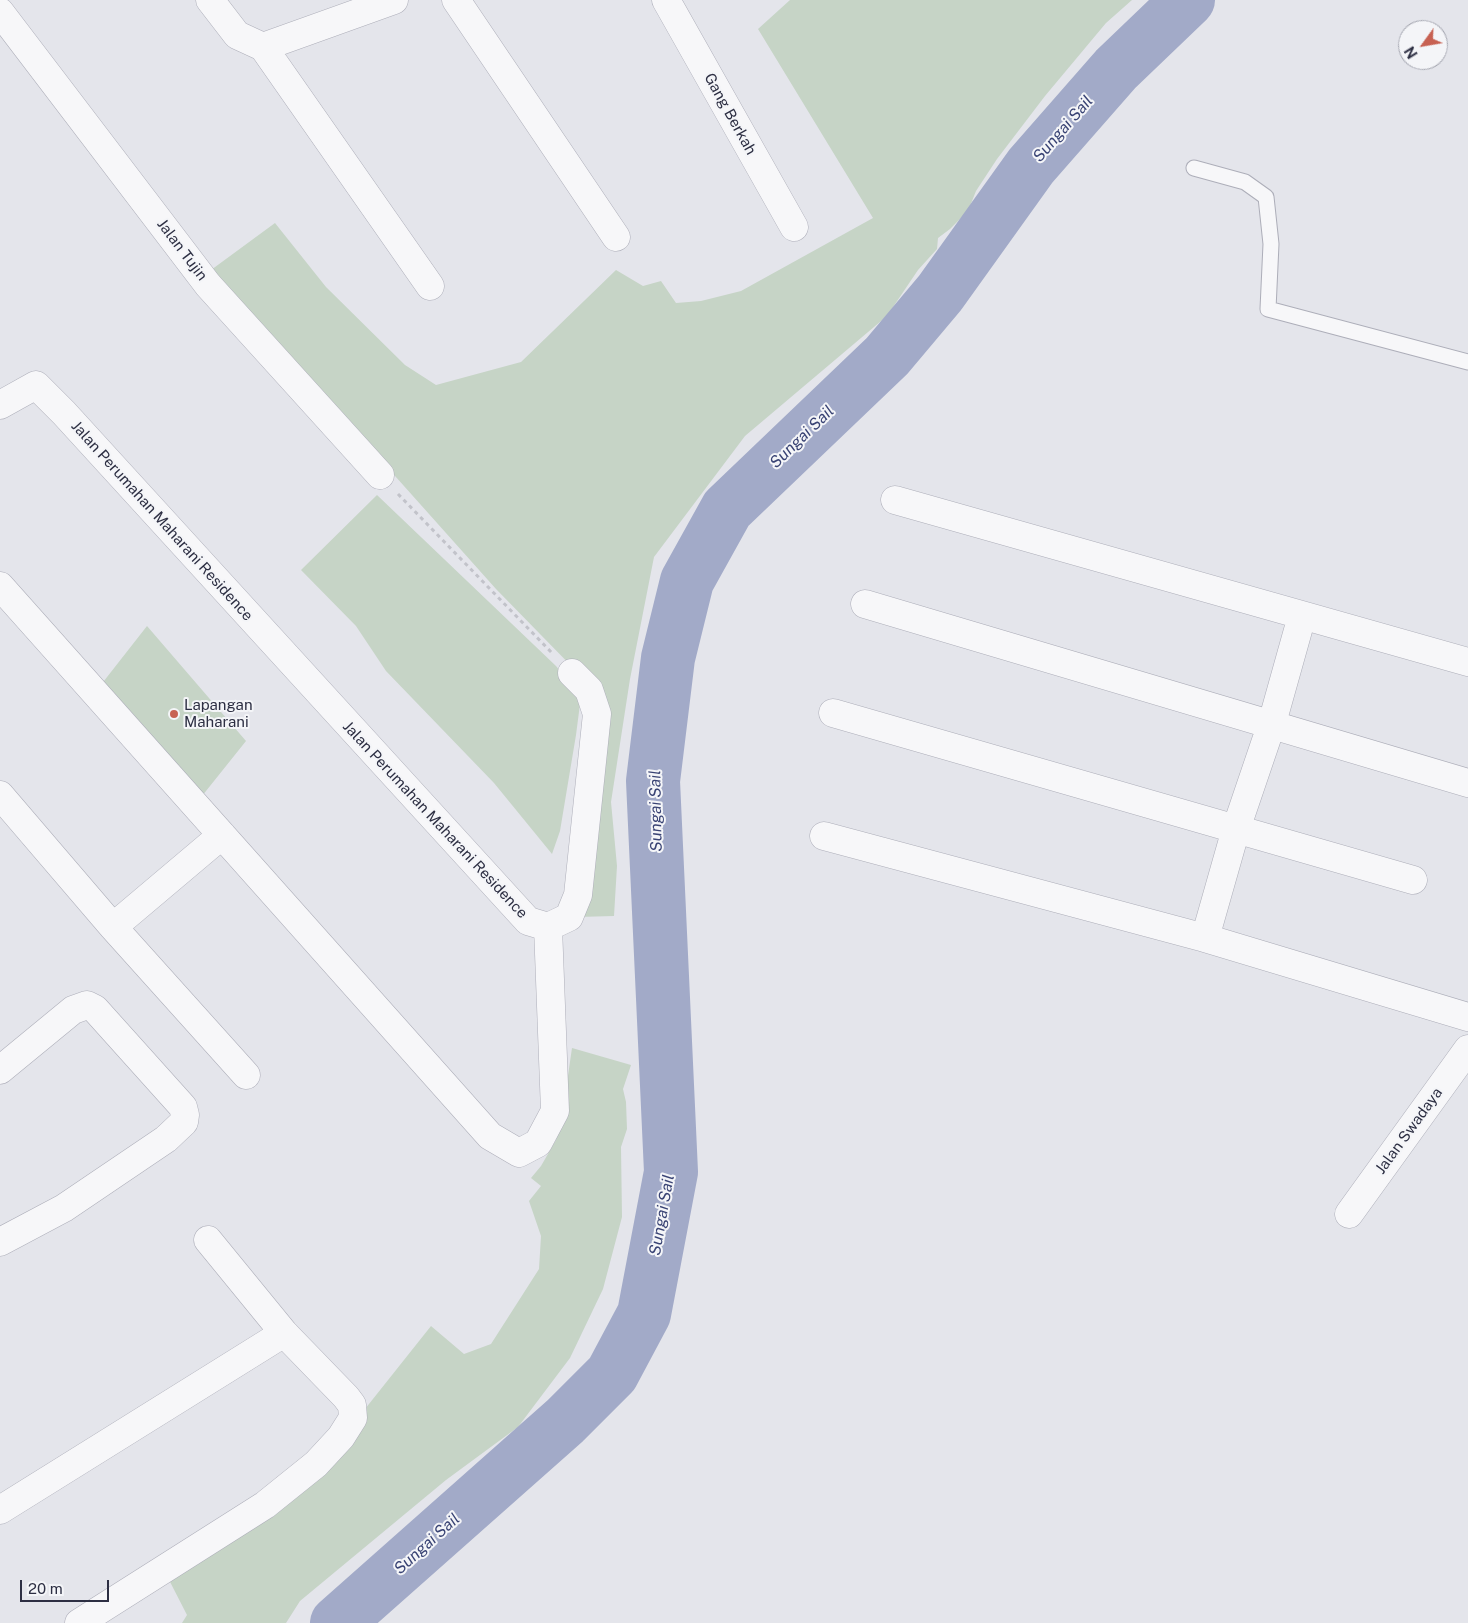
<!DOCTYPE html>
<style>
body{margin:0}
#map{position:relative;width:1468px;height:1623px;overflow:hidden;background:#e4e5eb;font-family:"Public Sans",sans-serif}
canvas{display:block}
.north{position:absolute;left:1398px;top:20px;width:50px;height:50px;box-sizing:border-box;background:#f4f5f8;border:1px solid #a4a6b0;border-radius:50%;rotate:238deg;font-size:14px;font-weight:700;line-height:20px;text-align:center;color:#2d2f43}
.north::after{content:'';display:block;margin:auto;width:18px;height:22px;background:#c76152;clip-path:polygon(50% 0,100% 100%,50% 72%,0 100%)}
.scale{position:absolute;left:20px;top:1580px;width:89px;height:22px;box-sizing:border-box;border:2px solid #2d2f43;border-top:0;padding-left:6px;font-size:15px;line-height:18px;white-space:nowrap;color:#2d2f43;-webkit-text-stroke:4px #f4f5f8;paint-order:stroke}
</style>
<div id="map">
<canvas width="1468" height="1623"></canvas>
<div class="north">N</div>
<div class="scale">20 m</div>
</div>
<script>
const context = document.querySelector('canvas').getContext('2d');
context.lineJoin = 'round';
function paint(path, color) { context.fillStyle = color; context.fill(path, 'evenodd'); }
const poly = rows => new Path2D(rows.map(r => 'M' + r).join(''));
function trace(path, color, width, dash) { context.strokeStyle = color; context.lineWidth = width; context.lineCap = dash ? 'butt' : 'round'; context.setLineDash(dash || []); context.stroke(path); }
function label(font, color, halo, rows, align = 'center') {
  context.font = font + ' "Public Sans",sans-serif'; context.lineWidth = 4; context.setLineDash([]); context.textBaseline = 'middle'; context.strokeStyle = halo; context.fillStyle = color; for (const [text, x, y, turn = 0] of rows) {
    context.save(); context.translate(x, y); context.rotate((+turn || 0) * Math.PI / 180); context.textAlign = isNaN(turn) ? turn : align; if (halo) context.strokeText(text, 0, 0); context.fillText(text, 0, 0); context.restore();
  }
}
const green = poly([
 [790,0,1132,0,1106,23,1045,96,997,159,976,191,968,211,950,229,938,238,937,249,918,270,887,316,745,436,654,557,630,679,611,802,617,866,614,916,577,917,592,846,583,678,496,589,211,270,275,223,326,287,405,365,436,385,521,362,616,270,643,286,661,281,676,303,701,301,741,291,873,218,758,29],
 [377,495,556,666,575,689,580,704,576,735,560,831,552,854,494,783,386,671,356,626,301,570],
 [147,626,246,741,202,796,100,686],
 [572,1048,631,1065,623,1089,626,1102,627,1129,621,1147,622,1217,603,1289,570,1358,518,1427,446,1480,300,1601,286,1623,182,1623,187,1615,166,1574,365,1409,431,1326,464,1354,491,1344,539,1269,541,1236,529,1201,541,1186,531,1178,541,1166,556,1140,564,1103]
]);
const river = poly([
 [337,1623,565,1421,612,1374,644,1314,671,1172,653,781,668,658,687,581,727,509,887,356,940,293,1031,166,1116,69,1188,0]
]);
const path = poly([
 [398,494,552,653]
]);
const lane = poly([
 [1194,168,1245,182,1266,197,1271,244,1268,309,1468,362]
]);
const street = poly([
 [210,0,237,35,263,47,394,0],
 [456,0,616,237],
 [666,0,794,227],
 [0,12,208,285,380,475],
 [263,47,430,286],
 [0,405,36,385,64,413,528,921,548,927],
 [895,500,1468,662],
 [0,586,490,1136,519,1153,538,1143,555,1111,548,927],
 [865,604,1468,783],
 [833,713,1413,880],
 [0,795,113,927,246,1075],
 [824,836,1205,938,1468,1017],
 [113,927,222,835],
 [548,927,569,917,578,895,597,714,589,690,572,673],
 [1205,938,1236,829,1272,723,1302,616],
 [0,1070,73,1010,87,1005,95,1009,183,1107,185,1115,184,1122,166,1139,64,1208,0,1242],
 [1349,1214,1468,1049],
 [0,1510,284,1333],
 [79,1623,265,1505,316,1464,341,1437,353,1418,352,1405,346,1397,284,1333,208,1240]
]);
const markers = [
 [174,714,5,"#c76152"]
];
const streetNames = [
 ["Gang Berkah",730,114,61],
 ["Jalan Tujin",182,250,53],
 ["Jalan Perumahan Maharani Residence",162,521,48],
 ["Jalan Perumahan Maharani Residence",435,820,47],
 ["Jalan Swadaya",1409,1131,-54]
];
const poiNames = [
 ["Lapangan",184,705],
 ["Maharani",184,722]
];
const waterNames = [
 ["Sungai Sail",1063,129,-49],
 ["Sungai Sail",802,437,-44],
 ["Sungai Sail",656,811,-91],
 ["Sungai Sail",662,1215,-80],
 ["Sungai Sail",427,1544,-42]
];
paint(green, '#c6d4c6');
trace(river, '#a2aac8', 54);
trace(lane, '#adaeb9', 17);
trace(street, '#adaeb9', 29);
trace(path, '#c2c3ca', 3, [4, 4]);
trace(lane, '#f7f7f9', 15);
trace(street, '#f7f7f9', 28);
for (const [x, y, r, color] of markers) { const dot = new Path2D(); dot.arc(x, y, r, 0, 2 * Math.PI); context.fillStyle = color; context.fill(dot); trace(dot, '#f4f5f8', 2); }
label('15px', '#2d2f43', '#f4f5f8', streetNames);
label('15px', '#2d2f43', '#f4f5f8', poiNames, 'left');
label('italic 16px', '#394374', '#f4f5f8', waterNames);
</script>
